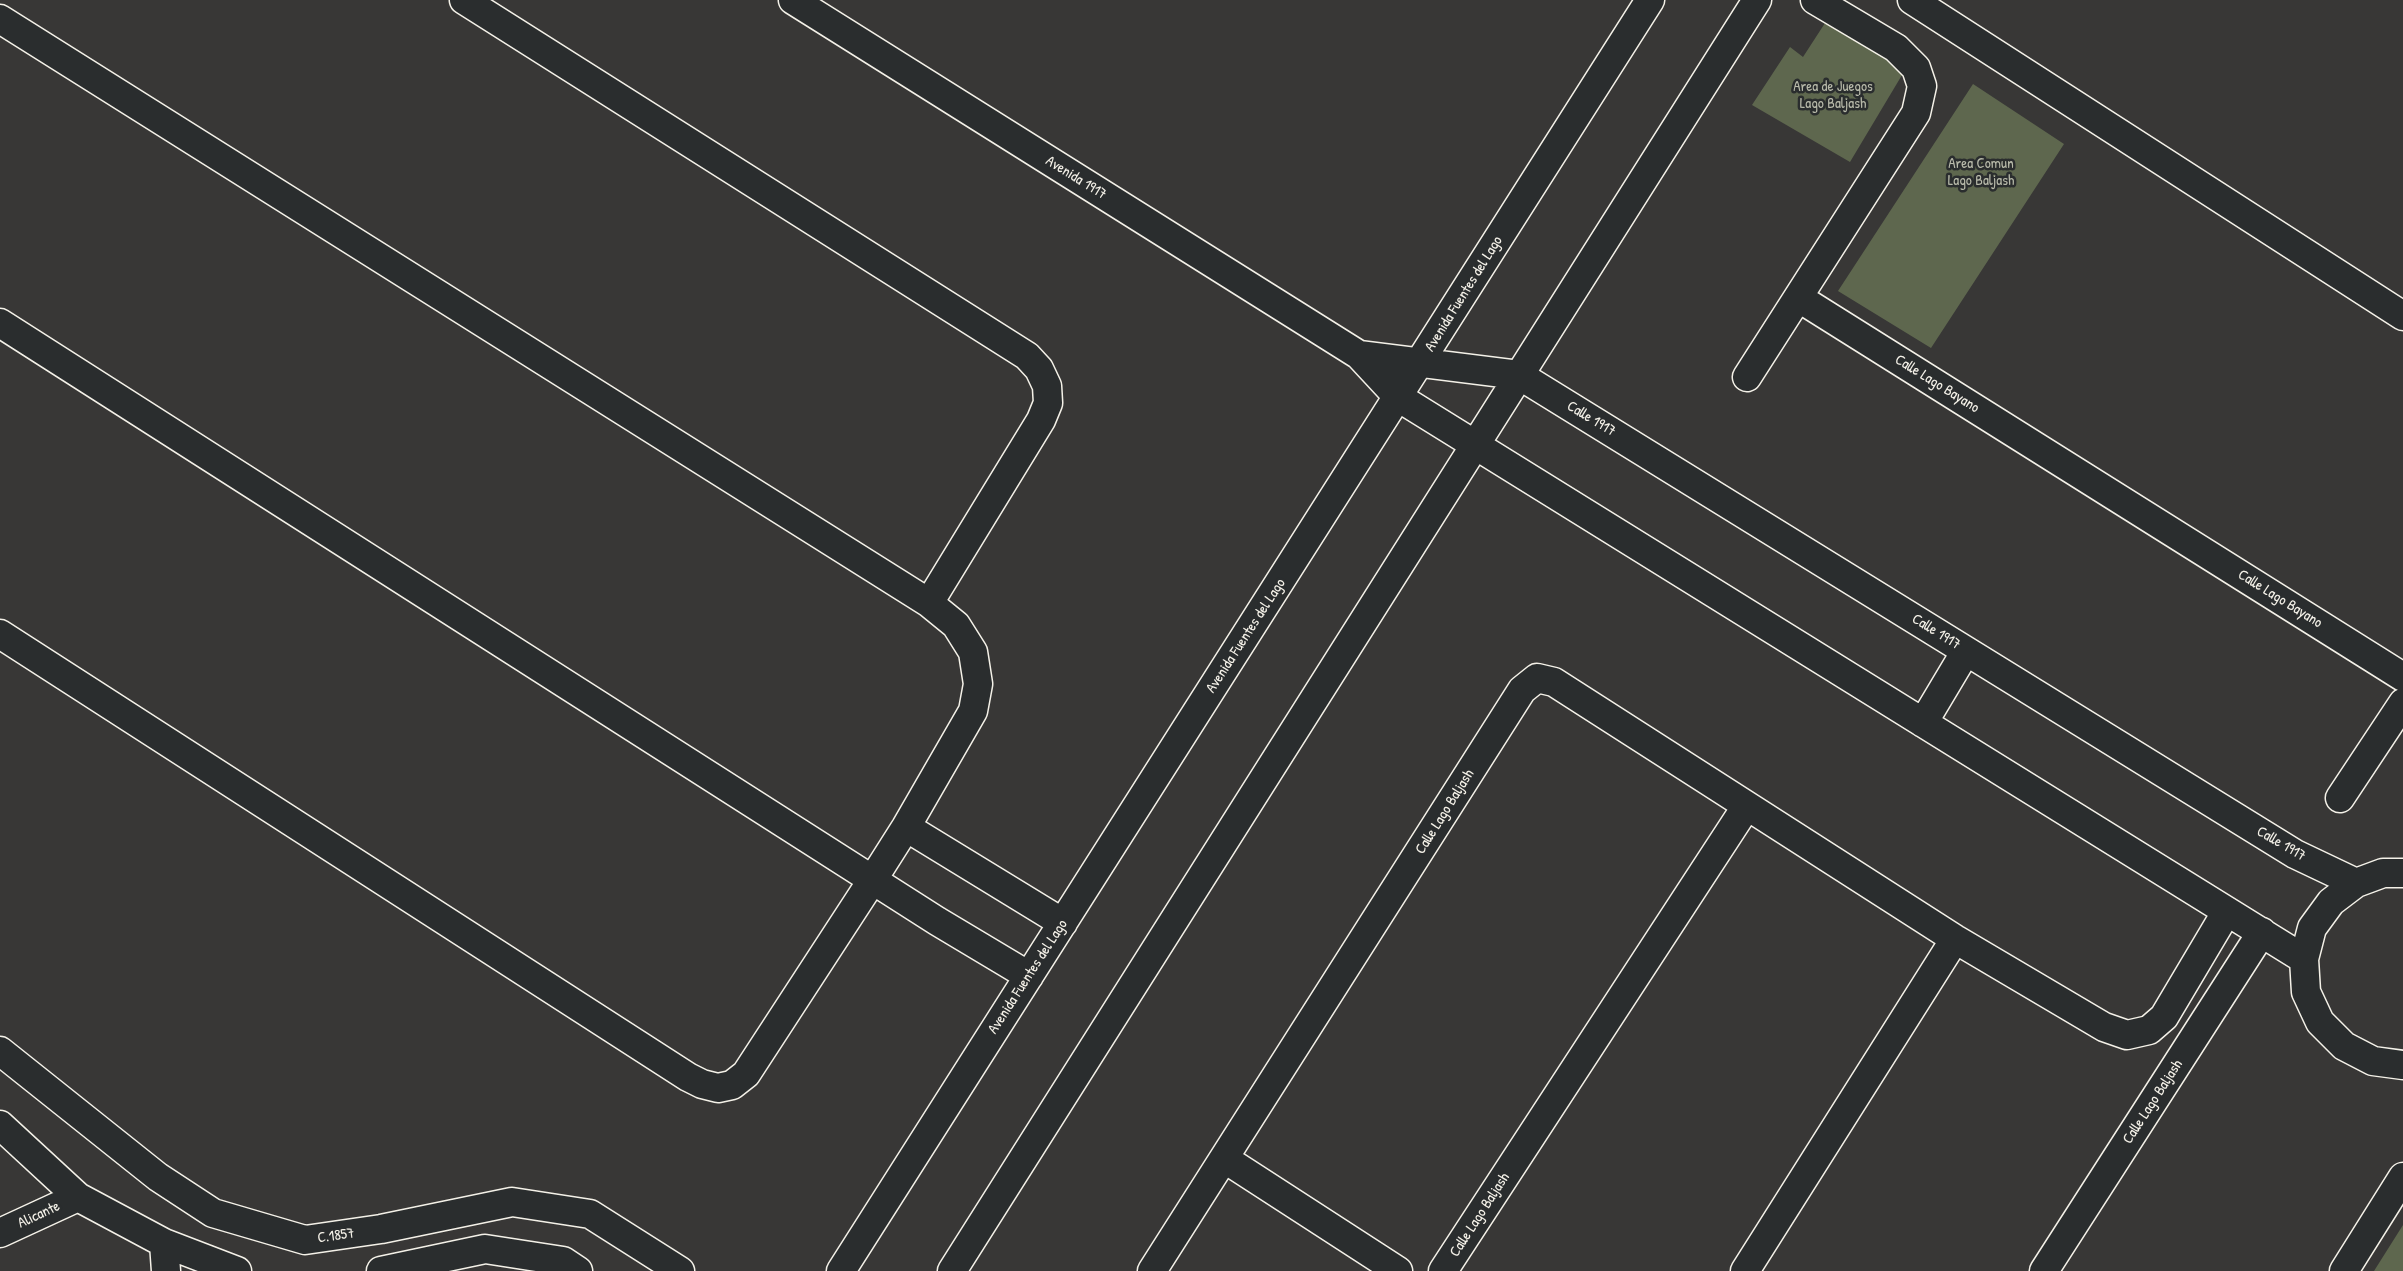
<!DOCTYPE html>
<style>
body{margin:0}
canvas{display:block;background:#383736}
</style>
<canvas width="2403" height="1271"></canvas>
<script>
const context = document.querySelector('canvas').getContext('2d');
context.lineJoin = 'round';
function paint(path, color) { context.fillStyle = color; context.fill(path, 'evenodd'); }
const poly = rows => new Path2D(rows.map(r => 'M' + r).join(''));
function trace(path, color, width, dash) { context.strokeStyle = color; context.lineWidth = width; context.lineCap = dash ? 'butt' : 'round'; context.setLineDash(dash || []); context.stroke(path); }
function label(font, color, halo, rows, align = 'center') {
  context.font = font + ' "Patrick Hand",sans-serif'; context.lineWidth = 5; context.setLineDash([]); context.textBaseline = 'middle'; context.strokeStyle = halo; context.fillStyle = color; for (const [text, x, y, turn = 0] of rows) {
    context.save(); context.translate(x, y); context.rotate((+turn || 0) * Math.PI / 180); context.textAlign = isNaN(turn) ? turn : align; if (halo) context.strokeText(text, 0, 0); context.fillText(text, 0, 0); context.restore();
  }
}
const green = poly([
 [1827,20,1905,70,1850,162,1752,105,1790,47,1803,57],
 [1973,84,2064,144,1931,348,1838,291],
 [2403,1225,2403,1271,2374,1271]
]);
const minor = poly([
 [464,0,1027,356,1039,369,1047,386,1048,403,1041,420,929,603],
 [793,0,1359,355,1398,397,2304,959],
 [1912,0,2403,316],
 [0,19,929,603,956,625,973,652,978,684,973,711,906,827,873,879,746,1074,732,1085,718,1088,702,1084,688,1077,0,634],
 [1799,298,2403,677],
 [0,323,937,921,1029,976],
 [1359,355,1519,375,2295,854,2356,883],
 [1747,377,1916,113,1922,86,1916,68,1896,48,1815,0],
 [1923,723,1966,651],
 [2340,798,2403,703],
 [906,827,1063,923],
 [2403,873,2383,873,2356,883,2331,902,2312,928,2304,959,2306,992,2320,1022,2344,1046,2373,1061,2403,1065],
 [0,1051,158,1177,213,1213,305,1240,381,1229,512,1202,590,1214,680,1271],
 [0,1125,78,1197,164,1243,237,1271],
 [1225,1159,1398,1271],
 [0,1233,78,1197],
 [164,1243,166,1271],
 [381,1271,485,1249,563,1261,578,1271],
 [841,1271,1650,0],
 [952,1271,1757,0],
 [1152,1271,1522,690,1537,678,1554,682,1955,939,2104,1027,2127,1035,2149,1030,2164,1017,2227,911],
 [1443,1271,1746,807],
 [1745,1271,1955,939],
 [2044,1271,2262,932],
 [2344,1271,2403,1177]
]);
const parkNames = [
 ["Area de Juegos",1833,87],
 ["Lago Baljash",1833,104],
 ["Area Comun",1981,164],
 ["Lago Baljash",1981,181]
];
const streetNames = [
 ["Avenida 1917",1076,178,32],
 ["Avenida Fuentes del Lago",1464,294,-58],
 ["Calle Lago Bayano",1937,384,32],
 ["Calle 1917",1591,419,31],
 ["Calle Lago Bayano",2280,599,32],
 ["Calle 1917",1936,632,32],
 ["Avenida Fuentes del Lago",1246,636,-57],
 ["Calle Lago Baljash",1445,812,-58],
 ["Calle 1917",2281,844,30],
 ["Avenida Fuentes del Lago",1028,977,-57],
 ["Calle Lago Baljash",2153,1102,-57],
 ["Alicante",39,1215,-25],
 ["Calle Lago Baljash",1480,1215,-57],
 ["C.1857",336,1236,-8]
];
paint(green, '#5e674e');
trace(minor, '#f4f1e8', 31);
trace(minor, '#2a2d2e', 28);
label('15px', '#b8baaa', '#2a2d2e', parkNames);
label('15px', '#f4f1e8', '#2a2d2e', streetNames);
</script>
